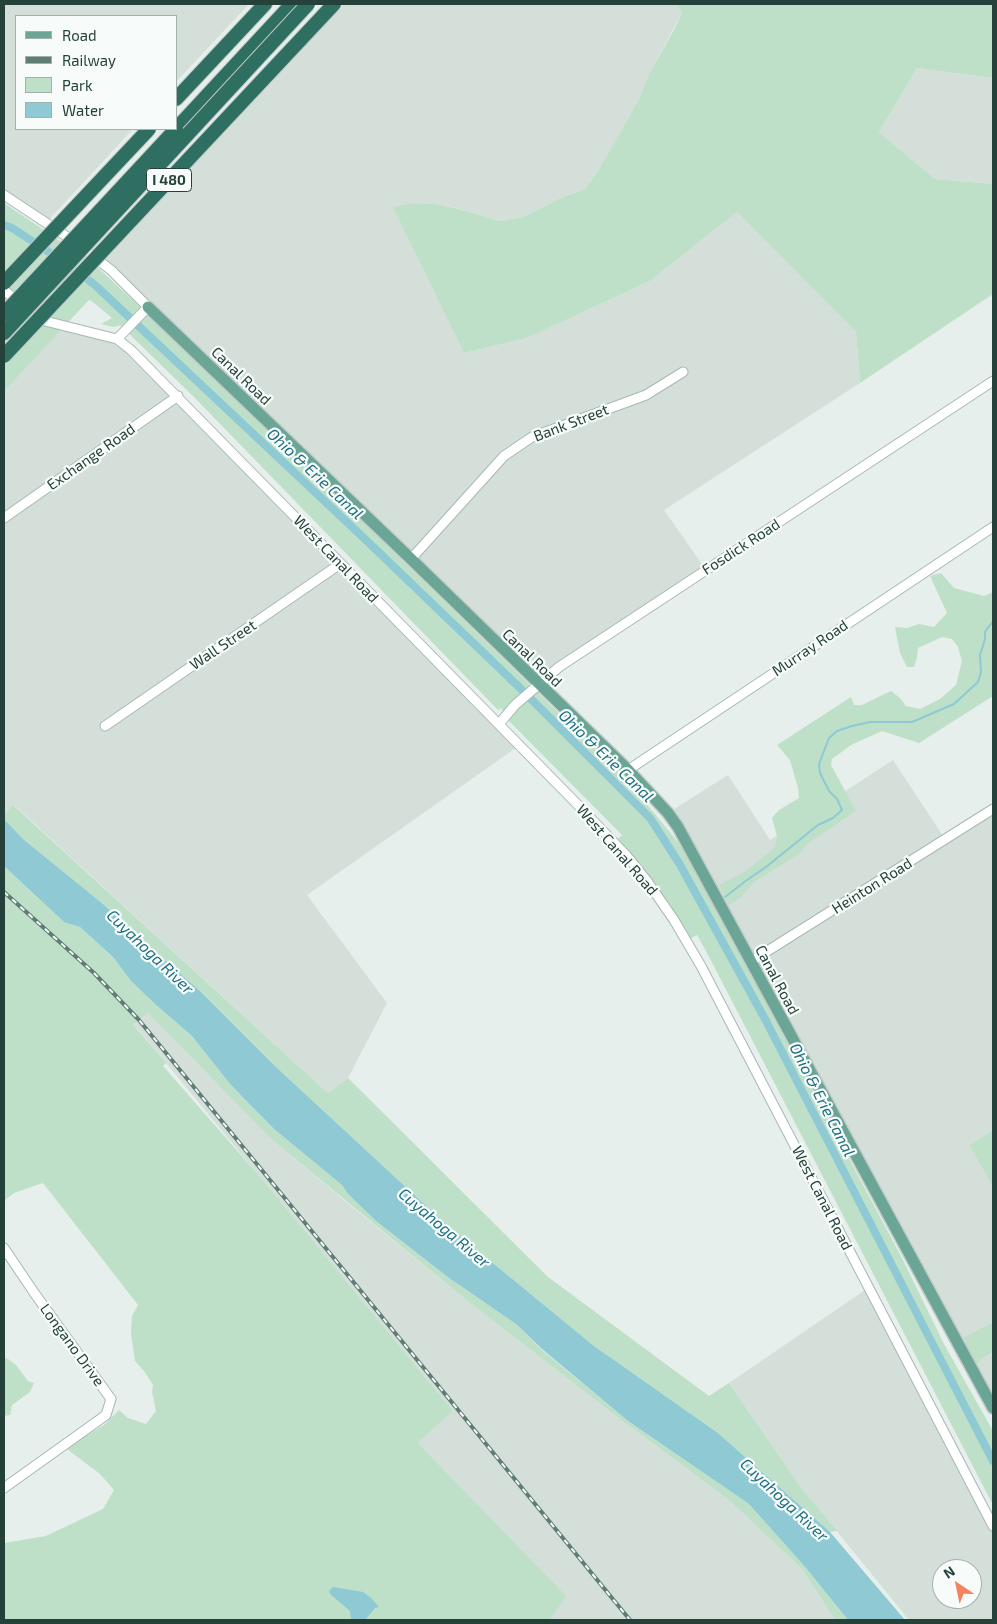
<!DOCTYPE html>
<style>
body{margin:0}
#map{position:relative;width:997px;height:1624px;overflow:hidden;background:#e6efeb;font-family:"Exo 2",sans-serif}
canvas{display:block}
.frame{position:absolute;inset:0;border:5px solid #24423a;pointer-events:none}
.legend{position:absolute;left:15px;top:15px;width:162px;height:115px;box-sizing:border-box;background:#f7fbf9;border:1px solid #a3b1ad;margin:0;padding:6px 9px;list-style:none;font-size:15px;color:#24423a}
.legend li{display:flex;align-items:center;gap:10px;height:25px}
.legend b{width:25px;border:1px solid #a3b1ad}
.north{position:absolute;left:932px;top:1559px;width:50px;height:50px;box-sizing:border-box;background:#f7fbf9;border:1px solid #a3b1ad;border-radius:50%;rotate:326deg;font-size:14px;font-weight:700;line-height:20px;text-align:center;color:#24423a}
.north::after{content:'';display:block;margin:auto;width:18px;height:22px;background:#f4845f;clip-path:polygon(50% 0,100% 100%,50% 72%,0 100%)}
</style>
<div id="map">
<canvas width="997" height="1624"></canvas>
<div class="frame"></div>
<ul class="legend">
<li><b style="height:6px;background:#6aa596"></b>Road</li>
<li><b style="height:6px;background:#5f7d75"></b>Railway</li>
<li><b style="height:14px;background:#bfe0c8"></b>Park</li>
<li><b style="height:14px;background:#8ec9d4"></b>Water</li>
</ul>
<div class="north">N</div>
</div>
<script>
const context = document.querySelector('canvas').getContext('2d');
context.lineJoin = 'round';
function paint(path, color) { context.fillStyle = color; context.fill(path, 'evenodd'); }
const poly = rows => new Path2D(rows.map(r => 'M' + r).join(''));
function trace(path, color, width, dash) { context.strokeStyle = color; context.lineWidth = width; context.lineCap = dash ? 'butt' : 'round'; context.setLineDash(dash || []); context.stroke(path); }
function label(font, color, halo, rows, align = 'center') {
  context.font = font + ' "Exo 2",sans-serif'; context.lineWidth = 4.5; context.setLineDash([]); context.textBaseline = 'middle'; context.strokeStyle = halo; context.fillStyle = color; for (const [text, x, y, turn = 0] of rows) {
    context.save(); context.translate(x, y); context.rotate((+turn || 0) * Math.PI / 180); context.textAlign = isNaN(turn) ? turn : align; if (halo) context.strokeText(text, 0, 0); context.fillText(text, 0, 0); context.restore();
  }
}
const built = poly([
 [4,4,249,4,176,82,176,16,16,16,16,129,133,129,46,223,4,195],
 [334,4,676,4,682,13,649,74,639,99,598,171,585,189,558,199,523,217,500,221,460,209,436,204,412,203,394,207,464,353,527,338,650,281,737,212,856,332,860,383,664,510,706,570,538,684,96,257],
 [917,68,993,78,993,184,935,179,879,132],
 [41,320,117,339,520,745,307,895,387,1003,348,1078,328,1093,14,805,4,814,4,358],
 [893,760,945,839,993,809,993,1130,969,1145,993,1187,993,1408,668,813,728,775,770,840],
 [148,1013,271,1139,351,1206,465,1299,616,1416,730,1501,802,1569,835,1620,550,1620,565,1596,418,1443,453,1411,133,1023],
 [868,1288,993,1533,993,1620,909,1620,800,1486,729,1383],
 [942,1569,972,1569,972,1599,942,1599]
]);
const green = poly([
 [676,4,993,4,993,78,917,68,879,132,935,179,993,184,993,294,860,383,856,332,737,212,650,281,527,338,464,353,393,207,412,203,436,204,459,209,500,221,523,217,558,199,585,189,598,171,639,99,649,74,675,28,682,13],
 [4,203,94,264,214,376,627,780,691,858,766,1003,902,1258,944,1344,993,1431,993,1505,706,951,697,935,687,940,669,910,672,907,618,839,622,835,507,719,501,708,498,710,194,397,120,325,114,327,101,324,112,318,93,302,89,300,4,391],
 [941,573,954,588,984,596,993,592,993,696,919,743,882,731,851,745,832,759,831,765,856,811,807,844,799,854,754,882,739,899,729,905,719,885,744,872,772,850,776,844,777,836,772,818,779,810,799,798,798,788,790,760,777,745,851,697,854,705,862,705,891,691,900,698,906,706,920,709,940,699,956,685,962,661,958,647,952,639,942,637,918,648,917,658,914,667,907,667,900,653,895,627,907,628,919,624,934,627,947,613,930,576],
 [13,805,328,1093,348,1078,548,1277,709,1396,729,1383,800,1486,837,1531,830,1532,718,1433,594,1346,449,1227,276,1067,200,991,134,933,103,904,23,839,4,819,4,814],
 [4,866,63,921,80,927,113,957,131,981,155,1004,192,1036,230,1084,274,1129,342,1185,348,1194,376,1221,449,1278,516,1324,542,1350,628,1421,749,1504,806,1568,848,1620,835,1620,802,1569,730,1501,616,1416,465,1299,271,1139,148,1013,133,1024,166,1063,163,1066,262,1179,453,1411,418,1443,566,1596,550,1620,4,1620,4,1543,46,1536,103,1509,114,1490,100,1474,67,1449,75,1442,104,1425,119,1410,128,1418,146,1424,156,1411,152,1392,153,1385,144,1371,135,1361,131,1334,132,1316,138,1305,43,1183,14,1193,4,1201],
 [993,1130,993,1187,969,1145],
 [993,1323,993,1351,976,1363,970,1353,964,1337],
 [4,1358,8,1359,16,1365,28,1381,34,1383,30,1392,12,1405,10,1415,4,1416]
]);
const water = poly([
 [4,819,23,839,103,904,134,933,200,991,276,1067,449,1227,594,1346,718,1433,830,1532,905,1620,848,1620,806,1568,749,1504,628,1421,542,1349,516,1324,449,1278,376,1221,348,1194,342,1185,274,1129,230,1084,192,1036,155,1004,131,981,113,957,80,927,64,922,4,866],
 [333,1587,363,1592,371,1598,379,1607,375,1608,365,1620,351,1620,350,1611,330,1594,329,1591]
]);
const stream = poly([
 [725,897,747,880,766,867,818,825,833,818,842,810,837,799,829,791,820,773,819,764,829,738,837,731,852,726,870,722,912,722,954,704,978,682,981,672,980,655,985,639,985,632,989,626,993,622]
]);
const canal = poly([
 [4,225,12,228,66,263,95,285,367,541,520,688,650,818,679,863,765,1019,993,1461]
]);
const minor = poly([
 [4,195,72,240,111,270,148,307,117,339],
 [4,290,33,315,41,320,117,339,131,350,579,806,626,855,647,881,674,920,701,966,993,1526],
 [4,518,178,396],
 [411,559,504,456,532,437,646,395,683,372],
 [499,724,515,705,559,667,993,381],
 [105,726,340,564],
 [628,770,993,527],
 [750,962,993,809],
 [4,1248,35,1294,111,1399,106,1415,4,1488]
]);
const major = poly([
 [148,307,411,559,628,770,668,813,678,827,993,1408]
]);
const highway = poly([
 [176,99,265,4],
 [176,129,292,4]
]);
const rail = poly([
 [4,892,94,973,139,1020,630,1620]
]);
const highwayBridge = poly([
 [4,283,149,129],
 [4,314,176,129],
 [4,333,308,4],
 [4,356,334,4]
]);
const shields = [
 [169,180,45]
];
const shieldNames = [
 ["I 480",169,180]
];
const streetNames = [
 ["Canal Road",241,376,44],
 ["Bank Street",571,423,-21],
 ["Exchange Road",91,457,-35],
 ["Fosdick Road",741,547,-33],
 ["West Canal Road",336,559,46],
 ["Wall Street",223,645,-34],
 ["Murray Road",810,648,-34],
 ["Canal Road",532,658,44],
 ["West Canal Road",617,850,49],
 ["Heinton Road",872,886,-32],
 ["Canal Road",777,980,62],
 ["West Canal Road",822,1198,63],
 ["Longano Drive",72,1345,54]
];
const waterNames = [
 ["Ohio & Erie Canal",315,474,43],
 ["Ohio & Erie Canal",606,756,44],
 ["Cuyahoga River",150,952,44],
 ["Ohio & Erie Canal",822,1100,63],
 ["Cuyahoga River",444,1228,40],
 ["Cuyahoga River",784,1500,43]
];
paint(built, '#d4dfda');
paint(green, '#bfe0c8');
paint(water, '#8ec9d4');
trace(stream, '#8ec9d4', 2);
trace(canal, '#8ec9d4', 8);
trace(minor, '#a8b8b2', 11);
trace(major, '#c2cac8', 14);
trace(highway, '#c2cac8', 16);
trace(minor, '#fff', 9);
trace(major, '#6aa596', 11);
trace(highway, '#2f6f62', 14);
trace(rail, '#5f7d75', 4);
trace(rail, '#f7fbf9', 2, [5.5]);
trace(highwayBridge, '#c2cac8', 16, []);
trace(highwayBridge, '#2f6f62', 14);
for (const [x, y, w] of shields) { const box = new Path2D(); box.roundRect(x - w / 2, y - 11.5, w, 23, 4); context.fillStyle = '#f7fbf9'; context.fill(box); trace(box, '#24423a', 1); }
label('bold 14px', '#24423a', null, shieldNames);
label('15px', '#24423a', '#f7fbf9', streetNames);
label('italic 16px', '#1c6f80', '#f7fbf9', waterNames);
</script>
